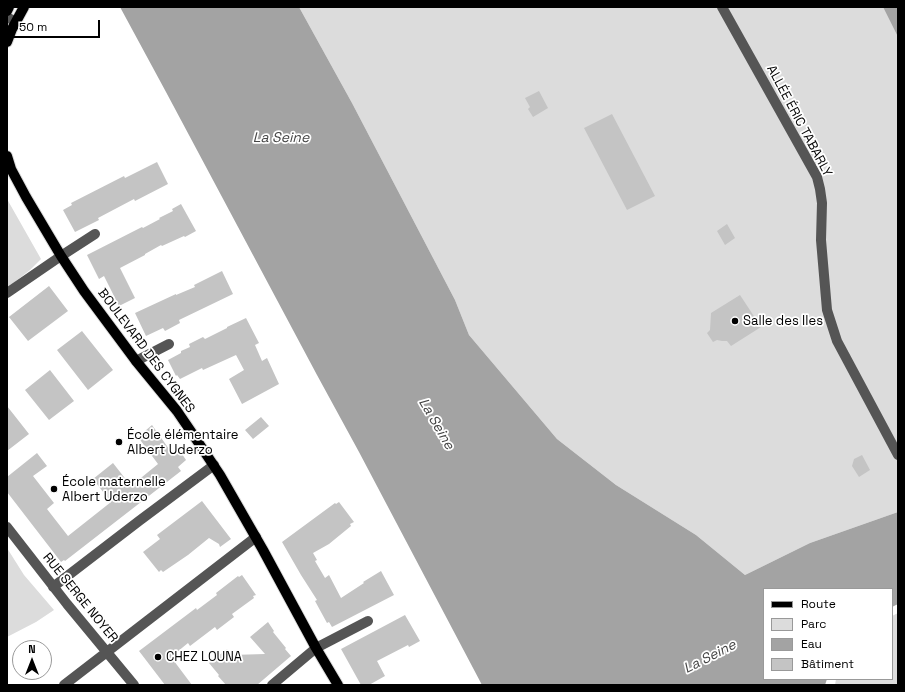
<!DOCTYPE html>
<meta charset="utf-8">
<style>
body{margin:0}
#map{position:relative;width:905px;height:692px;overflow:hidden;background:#fff;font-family:"Space Grotesk",sans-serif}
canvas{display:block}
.frame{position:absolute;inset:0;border:8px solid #000;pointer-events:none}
.legend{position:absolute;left:763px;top:588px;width:130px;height:92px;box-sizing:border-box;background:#fff;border:1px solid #999;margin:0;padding:5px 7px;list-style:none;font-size:12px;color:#000}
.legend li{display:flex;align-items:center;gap:8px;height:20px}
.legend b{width:20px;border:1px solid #999}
.north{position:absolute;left:12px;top:640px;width:40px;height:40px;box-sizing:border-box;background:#fff;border:1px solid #999;border-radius:50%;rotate:0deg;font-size:11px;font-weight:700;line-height:16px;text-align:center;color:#000}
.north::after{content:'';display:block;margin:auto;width:14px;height:18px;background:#000;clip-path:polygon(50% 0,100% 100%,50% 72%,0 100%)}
.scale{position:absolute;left:12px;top:20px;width:88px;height:18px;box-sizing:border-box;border:2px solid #000;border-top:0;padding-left:5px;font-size:12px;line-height:14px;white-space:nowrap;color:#000;-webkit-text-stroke:3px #fff;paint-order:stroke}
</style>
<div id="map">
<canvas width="905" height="692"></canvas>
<div class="frame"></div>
<ul class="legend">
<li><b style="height:5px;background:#000"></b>Route</li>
<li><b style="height:11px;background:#dcdcdc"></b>Parc</li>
<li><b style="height:11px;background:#a3a3a3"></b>Eau</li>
<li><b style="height:11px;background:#c4c4c4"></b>Bâtiment</li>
</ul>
<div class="north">N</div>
<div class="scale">50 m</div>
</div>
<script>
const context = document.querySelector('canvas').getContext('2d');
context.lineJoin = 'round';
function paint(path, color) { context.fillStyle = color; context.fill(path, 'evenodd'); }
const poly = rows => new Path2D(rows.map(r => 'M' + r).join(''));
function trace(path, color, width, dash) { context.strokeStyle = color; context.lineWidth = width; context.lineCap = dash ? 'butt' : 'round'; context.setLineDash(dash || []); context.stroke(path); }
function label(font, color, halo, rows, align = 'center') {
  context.font = font + ' "Space Grotesk",sans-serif'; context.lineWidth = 3.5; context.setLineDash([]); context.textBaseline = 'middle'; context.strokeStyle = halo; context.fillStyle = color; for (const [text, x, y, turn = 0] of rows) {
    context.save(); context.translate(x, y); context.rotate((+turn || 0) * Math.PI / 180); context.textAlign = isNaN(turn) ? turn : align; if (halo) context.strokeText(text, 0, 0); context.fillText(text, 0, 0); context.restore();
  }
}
const green = poly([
 [299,7,883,7,898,37,898,512,810,543,745,575,696,535,616,485,557,439,469,335,455,300,352,103],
 [7,199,41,259,30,270,7,288],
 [7,548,24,575,54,610,36,622,7,637],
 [898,613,898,685,835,685,836,679,892,679,892,616]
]);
const water = poly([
 [120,7,299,7,352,103,455,300,469,335,557,439,616,485,696,535,745,575,810,543,898,512,898,604,892,607,892,589,764,589,764,679,827,679,825,685,482,685,359,452,317,375,166,92],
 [883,7,898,7,898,37]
]);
const building = poly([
 [539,91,548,108,533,117,528,109,530,107,525,98],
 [612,114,655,196,627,210,584,128],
 [157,162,168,184,135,201,134,199,98,218,99,220,75,232,63,210,72,205,71,203,124,176,125,178],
 [181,204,196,231,185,237,184,236,162,246,161,245,145,254,145,255,120,268,135,298,119,306,104,276,99,279,87,255,142,227,143,228,160,219,159,218,173,211,172,209],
 [727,224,735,238,725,245,717,231],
 [222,271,233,294,179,320,180,323,165,331,163,328,146,336,135,313,176,294,176,295,195,287,194,285],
 [49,286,68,311,28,341,9,317],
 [740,295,761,327,731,346,727,341,722,341,717,340,713,342,707,333,710,330,711,313],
 [246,318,259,343,255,345,262,361,267,358,279,384,242,404,229,379,244,370,236,355,203,370,202,368,180,379,177,375,176,376,168,360,181,353,181,351,190,347,189,344,203,337,205,339,227,328,227,327],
 [82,331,113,370,88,390,57,350],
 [50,370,74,401,49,420,25,390],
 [7,406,29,434,7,451],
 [261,417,269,426,253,439,245,430],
 [152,425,174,456,180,451,186,460,178,467,181,471,65,561,64,560,61,562,7,492,7,477,37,453,47,466,33,476,54,503,47,509,68,536,111,502,93,479,113,463,131,486,158,464,138,437],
 [862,455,870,470,859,477,852,466,854,459],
 [202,501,231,539,220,547,219,544,209,538,188,555,163,572,161,570,159,572,143,552,160,539,157,535],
 [339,502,354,522,350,524,351,526,329,544,313,553,317,560,315,561,325,578,329,575,341,598,364,583,363,582,381,571,394,595,332,627,329,622,327,623,315,601,317,600,301,575,282,542,335,503,336,504],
 [242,575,256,595,253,596,254,598,232,614,234,617,217,630,215,627,190,646,188,643,171,657,192,685,165,685,139,651,196,608,197,610,217,595,216,593,238,576,239,577],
 [405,615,420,641,409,647,408,645,377,661,385,676,369,685,361,685,341,649],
 [268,622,274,631,273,632,286,648,285,649,291,656,257,685,226,685,218,676,219,675,209,663,227,649,231,655,265,654,250,637]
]);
const minor = poly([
 [722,7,817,177,820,189,822,203,821,240,827,310,837,341,898,455],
 [7,17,16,22],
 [7,293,61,256,95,234],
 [136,361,169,344],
 [7,527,67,604,134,685],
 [53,587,139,521,214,465],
 [64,685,256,537],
 [272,685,316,648,368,621]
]);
const major = poly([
 [7,11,9,7],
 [7,42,12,29,24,7],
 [7,156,11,169,26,197,61,256,84,291,136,361,177,411,192,433,220,475,263,550,316,648,338,685]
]);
const markers = [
 [735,321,4,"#000"],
 [119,442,4,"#000"],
 [54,489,4,"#000"],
 [158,657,4,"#000"]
];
const streetNames = [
 ["ALLÉE ÉRIC TABARLY",799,121,62],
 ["BOULEVARD DES CYGNES",146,351,53],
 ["RUE SERGE NOYER",80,598,51]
];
const poiNames = [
 ["Salle des Iles",743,321],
 ["École élémentaire",127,435],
 ["Albert Uderzo",127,450],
 ["École maternelle",62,482],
 ["Albert Uderzo",62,497],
 ["CHEZ LOUNA",166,657]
];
const waterNames = [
 ["La Seine",281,138],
 ["La Seine",436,424,60],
 ["La Seine",710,657,-27]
];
paint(green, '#dcdcdc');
paint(water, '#a3a3a3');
paint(building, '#c4c4c4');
trace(major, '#dbdbdb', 12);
trace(minor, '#555', 10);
trace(major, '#000', 10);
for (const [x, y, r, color] of markers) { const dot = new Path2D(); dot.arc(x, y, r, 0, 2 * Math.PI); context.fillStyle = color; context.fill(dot); trace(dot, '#fff', 1.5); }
label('13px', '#000', '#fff', streetNames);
label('13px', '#000', '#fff', poiNames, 'left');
label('italic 14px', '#444', '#fff', waterNames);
</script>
